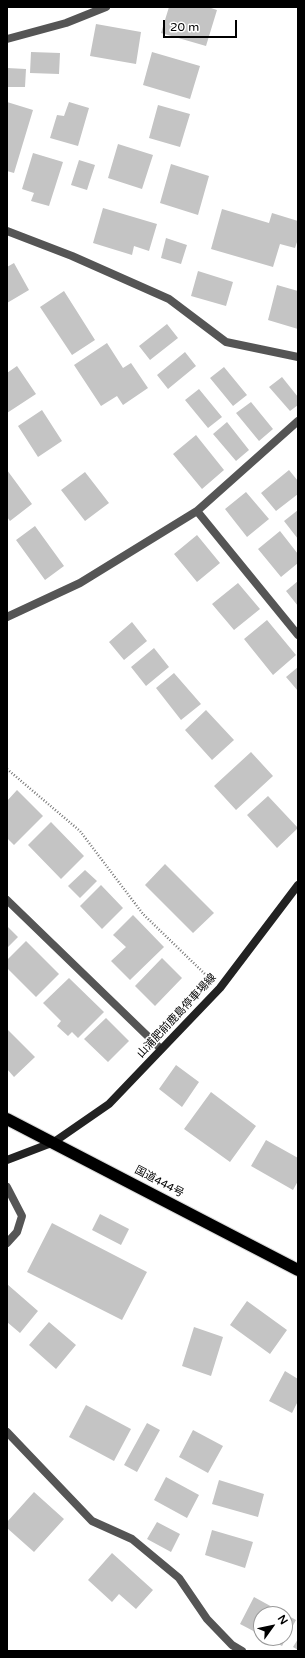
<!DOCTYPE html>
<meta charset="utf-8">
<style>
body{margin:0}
#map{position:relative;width:305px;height:1658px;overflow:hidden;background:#fff;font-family:"Varela Round",sans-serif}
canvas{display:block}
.frame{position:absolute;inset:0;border:8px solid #000;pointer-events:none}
.north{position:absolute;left:253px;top:1606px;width:40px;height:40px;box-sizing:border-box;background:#fff;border:1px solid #999;border-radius:50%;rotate:57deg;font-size:11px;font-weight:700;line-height:16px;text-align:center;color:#000}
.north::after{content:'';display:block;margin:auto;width:14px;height:18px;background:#000;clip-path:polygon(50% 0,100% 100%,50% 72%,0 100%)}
.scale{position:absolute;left:163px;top:20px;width:74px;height:18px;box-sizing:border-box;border:2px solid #000;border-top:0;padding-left:5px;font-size:12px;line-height:14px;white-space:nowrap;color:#000;-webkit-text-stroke:3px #fff;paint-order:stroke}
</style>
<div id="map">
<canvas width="305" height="1658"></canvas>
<div class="frame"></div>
<div class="north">N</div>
<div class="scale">20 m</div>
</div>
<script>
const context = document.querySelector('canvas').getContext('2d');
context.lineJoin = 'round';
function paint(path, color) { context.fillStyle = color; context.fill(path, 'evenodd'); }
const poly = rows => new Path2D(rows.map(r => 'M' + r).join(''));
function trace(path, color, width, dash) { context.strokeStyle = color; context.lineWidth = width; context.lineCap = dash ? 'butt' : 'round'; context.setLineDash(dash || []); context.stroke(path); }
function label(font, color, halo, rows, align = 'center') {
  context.font = font + ' "Varela Round","Noto Sans JP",sans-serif'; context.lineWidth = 3; context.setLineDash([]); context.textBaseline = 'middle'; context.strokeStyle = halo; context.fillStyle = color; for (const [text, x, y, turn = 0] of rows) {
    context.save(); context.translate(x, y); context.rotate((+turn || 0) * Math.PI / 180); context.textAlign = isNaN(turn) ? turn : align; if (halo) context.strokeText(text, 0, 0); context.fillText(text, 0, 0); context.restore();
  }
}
const building = poly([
 [169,7,208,7,217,10,206,46,161,33],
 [96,24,141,32,136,64,90,56],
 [31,52,60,53,59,74,30,73],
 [152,52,200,66,190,99,143,85],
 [7,68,26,69,25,87,7,87],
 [7,102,33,110,14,173,7,171],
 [69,102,89,108,78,146,50,138,57,115,64,116],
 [158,105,190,114,180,147,149,138],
 [118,144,153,155,142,189,108,178],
 [33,153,63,162,49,206,31,201,34,193,22,189],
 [79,160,95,165,87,190,71,185],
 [171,164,209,176,198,215,160,203],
 [103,208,157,224,149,251,134,246,132,255,93,243],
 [222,209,269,223,272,213,298,221,298,239,295,248,280,244,273,267,211,249],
 [166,238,187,245,181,264,161,258],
 [14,263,29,290,7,303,7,267],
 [198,271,233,282,226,306,191,296],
 [277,285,298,291,298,329,268,320],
 [64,291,95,340,72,355,40,307],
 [167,324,178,338,150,360,139,346],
 [107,343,123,368,131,363,148,388,123,405,117,396,101,406,74,365],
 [185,352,196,366,168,389,157,375],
 [17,366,36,394,7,413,7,373],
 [224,367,247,395,233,406,210,378],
 [282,377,298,397,298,405,290,411,269,387],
 [199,389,222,417,208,428,185,400],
 [251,402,273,429,259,441,236,413],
 [42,410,62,441,38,457,18,426],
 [227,422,249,450,236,461,213,434],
 [196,435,224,470,202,489,173,454],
 [7,470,32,504,10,521,7,517],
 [289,470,298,481,298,494,276,511,261,493],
 [85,472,109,503,85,521,61,490],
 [246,492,269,519,247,537,225,509],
 [298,510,298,539,284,521],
 [35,526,64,566,45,580,16,540],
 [280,531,298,554,298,563,281,577,258,549],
 [197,535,220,563,197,582,174,554],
 [298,581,298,606,286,591],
 [238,583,260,609,234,630,212,604],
 [267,620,296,655,273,675,244,639],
 [132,622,147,641,124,660,109,642],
 [154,648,169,667,146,686,131,667],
 [298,667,298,691,286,677],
 [174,673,201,704,181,720,156,688],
 [206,710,234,740,212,760,185,730],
 [251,752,273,776,236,810,214,786],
 [17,790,43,816,14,845,7,838,7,801],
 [268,796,298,828,277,848,247,815],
 [51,822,84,856,61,879,28,845],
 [165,864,214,913,193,933,145,885],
 [85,870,97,881,80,898,68,886],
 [101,885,123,908,102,929,80,906],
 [133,915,164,947,130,980,111,961,126,947,113,935],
 [7,926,18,937,7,948],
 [26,941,59,974,36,997,7,968,7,960],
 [162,958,182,978,155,1006,135,986],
 [69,978,104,1012,78,1038,72,1032,68,1036,57,1026,61,1021,43,1003],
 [106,1018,129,1041,108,1062,84,1039],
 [7,1029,35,1057,14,1077,7,1069],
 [176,1065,199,1082,182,1107,159,1089],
 [211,1092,256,1126,230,1162,184,1129],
 [266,1140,298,1158,298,1181,293,1190,251,1166],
 [100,1214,129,1229,121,1245,92,1230],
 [52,1223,147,1272,122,1320,27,1272],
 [7,1284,38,1311,20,1333,7,1322],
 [247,1301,287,1330,270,1354,230,1325],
 [49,1322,76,1345,56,1369,29,1345],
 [194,1327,223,1337,211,1376,182,1366],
 [285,1371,298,1379,298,1401,292,1413,269,1401],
 [86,1405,131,1429,114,1461,69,1437],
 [147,1423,160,1430,137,1472,124,1465],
 [193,1430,223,1446,208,1473,179,1457],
 [166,1477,199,1495,187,1518,154,1500],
 [219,1480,264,1494,258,1517,212,1504],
 [34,1492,64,1519,34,1552,7,1528,7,1522],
 [157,1522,180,1534,171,1552,147,1539],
 [212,1530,253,1542,245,1568,205,1555],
 [112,1553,153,1590,136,1609,119,1594,112,1602,88,1580],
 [254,1597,285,1614,261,1614,261,1635,240,1624],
 [285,1614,296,1620,282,1646,267,1638,285,1638],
 [298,1639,298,1650,293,1647]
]);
const path = poly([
 [7,769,80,831,143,914,207,976]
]);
const street = poly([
 [7,39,66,23,106,7],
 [7,231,72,256,169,299,226,342,298,357],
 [197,511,298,635],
 [7,617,80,583,197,511,298,421],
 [7,900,161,1049],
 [7,1187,22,1216,17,1232,7,1243],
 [7,1432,92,1521,132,1539,179,1578,207,1619,232,1645,242,1651]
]);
const secondary = poly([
 [7,1160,54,1142,109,1104,220,988,298,885]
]);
const highway = poly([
 [7,1119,298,1270]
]);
const streetNames = [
 ["山浦肥前鹿島停車場線",177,1016,-47],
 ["国道444号",159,1182,28]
];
paint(building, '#c4c4c4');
trace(highway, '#dbdbdb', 14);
trace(path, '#777', 2.5, [1, 2]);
trace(street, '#555', 8);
trace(secondary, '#222', 8);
trace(highway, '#000', 12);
label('11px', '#000', '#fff', streetNames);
</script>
